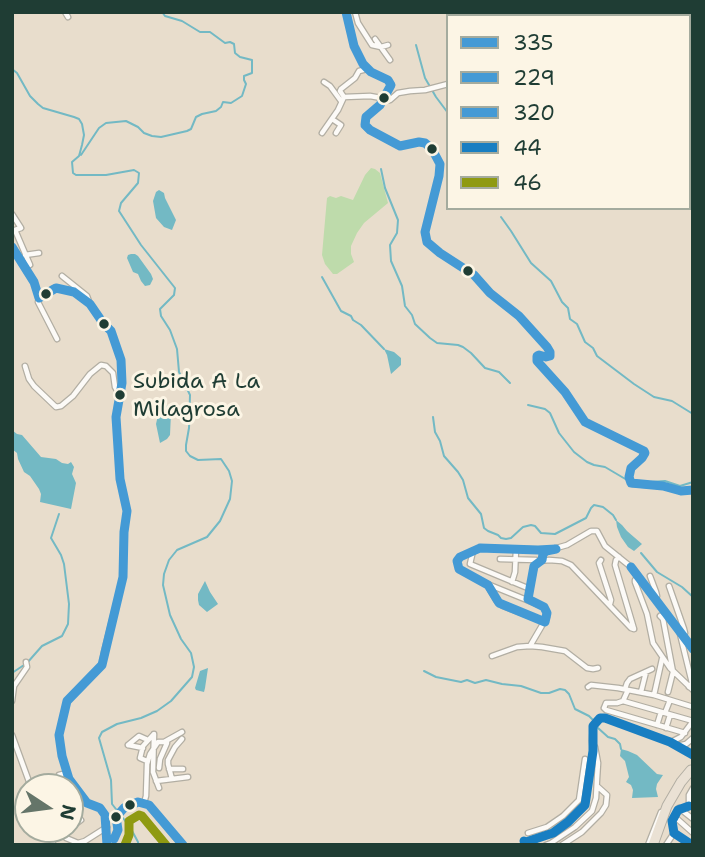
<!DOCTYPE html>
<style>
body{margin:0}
#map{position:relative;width:705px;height:857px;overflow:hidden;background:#e8ddcc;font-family:"Shantell Sans",sans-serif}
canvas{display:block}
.frame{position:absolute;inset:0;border:14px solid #1f3d34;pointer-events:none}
.legend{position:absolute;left:446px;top:14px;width:245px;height:196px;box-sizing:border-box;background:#fcf5e5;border:2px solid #a4ab9e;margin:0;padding:9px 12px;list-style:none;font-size:21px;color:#1f3d34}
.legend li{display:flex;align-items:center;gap:14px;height:35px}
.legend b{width:35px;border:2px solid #a4ab9e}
.north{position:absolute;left:14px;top:773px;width:70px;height:70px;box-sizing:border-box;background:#fcf5e5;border:2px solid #a4ab9e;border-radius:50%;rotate:103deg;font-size:19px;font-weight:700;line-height:28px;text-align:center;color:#1f3d34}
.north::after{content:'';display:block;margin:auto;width:24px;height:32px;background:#657569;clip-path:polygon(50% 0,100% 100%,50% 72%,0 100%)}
</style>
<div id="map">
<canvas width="705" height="857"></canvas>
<div class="frame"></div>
<ul class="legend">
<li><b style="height:9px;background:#449ad5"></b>335</li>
<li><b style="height:9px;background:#449ad5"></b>229</li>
<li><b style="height:9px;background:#449ad5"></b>320</li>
<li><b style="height:9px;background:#187ec2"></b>44</li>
<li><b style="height:9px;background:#8f9a12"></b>46</li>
</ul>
<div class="north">N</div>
</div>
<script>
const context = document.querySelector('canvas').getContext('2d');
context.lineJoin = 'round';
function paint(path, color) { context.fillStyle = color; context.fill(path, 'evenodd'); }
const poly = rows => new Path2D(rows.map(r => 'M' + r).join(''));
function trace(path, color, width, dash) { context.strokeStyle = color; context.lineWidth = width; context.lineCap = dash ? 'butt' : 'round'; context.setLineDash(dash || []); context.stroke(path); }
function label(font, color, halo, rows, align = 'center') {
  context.font = font + ' "Shantell Sans",sans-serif'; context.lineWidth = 6; context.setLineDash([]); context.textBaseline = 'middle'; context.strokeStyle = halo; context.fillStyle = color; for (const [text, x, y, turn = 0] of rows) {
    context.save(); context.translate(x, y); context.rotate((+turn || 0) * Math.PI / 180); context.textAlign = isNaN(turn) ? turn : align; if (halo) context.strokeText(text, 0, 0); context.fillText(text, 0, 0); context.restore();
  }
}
const green = poly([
 [371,168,375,169,380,173,388,203,364,223,357,233,351,246,351,254,354,262,337,274,333,274,325,264,322,255,327,198,330,196,336,198,341,196,353,200,365,175]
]);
const water = poly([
 [159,190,164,193,165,198,176,220,172,230,164,227,156,218,153,201,156,192],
 [131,254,135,254,138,256,151,274,153,279,150,285,145,286,141,281,138,274,133,272,127,258,128,255],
 [384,349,394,352,401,358,401,365,391,374,387,355],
 [161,402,168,406,171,413,170,435,167,439,160,443,156,424],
 [12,430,17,434,22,435,41,457,56,459,62,463,68,464,71,462,74,467,72,474,76,483,71,509,40,502,41,494,39,489,30,476,24,472,18,459,17,453,12,449],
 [616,520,622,525,627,531,642,544,634,551,628,547,621,537,617,527],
 [205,581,210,592,218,604,207,612,199,605,198,600,198,594],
 [208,668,205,688,204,692,196,690,195,688,200,671],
 [621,749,628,751,637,755,657,774,663,775,657,784,656,789,658,797,632,798,633,790,631,785,626,782,629,777,625,761,620,756]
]);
const stream = poly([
 [692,12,693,15],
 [416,45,425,78,436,97,448,113],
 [12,69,17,73,30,96,38,104,43,108,74,117,79,119,82,124,84,135,82,145,79,156,72,162,73,173,76,175,106,175,134,170,139,173,138,183,121,203,119,211,141,245,175,288,174,295,160,309,161,316,170,330,177,349,179,372,190,395,189,428,186,445,186,451,190,456,198,460,221,459,229,471,232,481,230,499,220,521,207,537,177,550,169,560,164,574,163,585,170,615,181,639,191,653,194,667,192,677,171,701,157,711,141,718,117,724,102,732,99,738,111,780,112,804,130,827,138,842,138,845],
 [81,155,99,128,106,123,126,121,138,127,144,133,152,136,161,137,187,131,191,129,196,117,202,114,216,111,221,107,223,102,231,103,242,96,246,84,244,80,244,76,252,73,252,60,240,57,235,53,234,44,230,42,225,43,210,32,200,32,182,21,165,16,162,12],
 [381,169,385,188,398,220,397,233,390,245,391,261,402,286,405,306,412,315,415,324,430,338,437,343,458,345,463,347,471,353,485,368,499,372,510,383],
 [501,217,511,231,531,263,551,281,562,302,568,308,570,319,577,324,585,342,593,348,597,356,634,384,654,397,672,401,693,414],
 [322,277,341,311,351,316,353,320,361,325,384,349],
 [528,405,545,409,550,413,559,433,574,452,587,462,594,465,605,467,627,480],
 [433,417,435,432,440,441,444,456,458,472,463,480,468,498,481,514,484,528,488,531,498,535,501,538,506,539,511,538,523,527,531,525,535,526,541,533,555,534,586,518,591,508,594,505,603,507,613,515,616,520],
 [632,481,650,482,665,481,680,486,693,482],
 [641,553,657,572,682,587,693,597],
 [424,671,436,677,461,682,467,680,475,683,486,680,502,684,521,686,541,693,549,693,560,689,565,690,569,694,575,709,589,716,593,720],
 [12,673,27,663,42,646,62,636,68,624,69,604,64,564,61,555,51,538,59,514],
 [598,728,608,737,615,739,620,744,621,749],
 [12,842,13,845]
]);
const minor = poly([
 [65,12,68,17],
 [346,12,354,46,363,64,371,72,388,80,391,85,380,105,366,117,365,125,370,130,397,145,400,146,419,142,425,143,432,149,440,164,439,176,425,232,427,242,440,253,474,275,490,293,519,316,547,347,550,352,550,356,546,357,539,355,537,356,537,361,565,392,585,422,644,451,645,453,642,458,631,468,629,477,631,483,633,484,663,486,681,491,693,490],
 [355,12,358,23,372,45,381,47,388,45],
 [647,12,647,16],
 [661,12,661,16],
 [375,39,390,60],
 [689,63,693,65],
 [324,82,330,86,341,101],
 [344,97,370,96,381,98,385,101,390,100,398,93,410,91,425,90,448,84],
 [332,119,341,125,336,133],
 [322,133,338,110,344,97,340,91,341,89,355,78,359,71,367,69],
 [689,156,693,161],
 [12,214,21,228,15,230,30,265,25,267],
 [12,247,27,272,34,282,39,298,41,298,52,289,56,288,74,292,90,304,103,323,111,331,121,360,122,383,116,417,120,479,127,511,124,532,123,577,104,652,102,665,67,701,59,735,62,756,69,779,87,803,100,808,105,815,107,845],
 [25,255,39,253],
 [62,276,87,296,90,304],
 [39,298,38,302,57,339],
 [25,366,29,379,34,386,56,407,61,406,73,396,90,374,101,365,106,366,113,373,115,387,119,394],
 [473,551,470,564,530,589],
 [543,554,546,551,567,545,591,531,597,531,605,546,631,567,693,649],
 [619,557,616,560,615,565,634,629],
 [500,559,536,560],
 [601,560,599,563,611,600,610,604],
 [534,566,540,561,549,560,562,561,571,565,631,628,634,629],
 [650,576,656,592,657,596,655,599],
 [638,577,635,580,635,582,647,614,653,643,670,668,693,690],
 [512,582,515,572,516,549],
 [488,586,496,600,503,606,545,622],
 [669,586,684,629,685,633,683,636],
 [528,599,535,564],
 [660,616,663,619,673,672,668,692],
 [680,634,692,683,689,687],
 [530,646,547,617,544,607,480,581,459,569,457,561,460,557,480,548,551,550],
 [492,656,517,647,530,646,542,647,565,651,587,668,593,669,598,668],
 [588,687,591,685,618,688,654,695,693,707],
 [625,689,627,683,630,679,652,669],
 [641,692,646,672],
 [654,695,662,659],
 [12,701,14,686,27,667,26,662],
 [623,701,693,721],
 [604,708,606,710,685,733],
 [604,708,606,703,617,703,623,701,628,690],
 [665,713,670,700],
 [657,725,661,712],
 [666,728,670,715],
 [154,734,153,772,159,788],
 [12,735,31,787],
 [671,742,681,737,693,721],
 [128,745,139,736,148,740],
 [128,745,143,748],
 [677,746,686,744,693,738],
 [147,761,140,758,143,746,153,735],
 [159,768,160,759,167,743],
 [169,769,183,769],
 [172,779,168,764,168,760,175,747,182,739],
 [156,781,188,777],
 [62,787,59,775,67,773],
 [70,799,74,808,72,813],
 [144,803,146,796,147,764,150,754,158,742,164,742,182,732],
 [689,806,689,795,693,788],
 [679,808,693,819],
 [674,816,693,833],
 [70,826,73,826,81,820],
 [47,829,52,835,53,845],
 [57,829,66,838,78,843,85,841,107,827],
 [528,833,547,827,563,816,579,800,585,759],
 [674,833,692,845],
 [524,841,526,842,553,833,568,822,585,805,593,751,592,741,593,726,596,721,600,718,605,718,670,742,693,755],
 [111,845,117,833,116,817,118,814,124,808,138,802,149,805,175,837,183,845],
 [546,845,551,843,575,827,592,811,596,798,597,779,598,763,595,747],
 [562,845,582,832,601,813,606,805,607,795,597,786],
 [648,845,661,812],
 [666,845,674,833,672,821,678,810,693,805]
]);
const major = poly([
 [551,12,567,15,576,12],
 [620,12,621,16],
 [689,169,693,172]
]);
const highway = poly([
 [653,845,667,806,681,782,691,770]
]);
const bus1 = poly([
 [12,247,34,282,39,298,56,288,74,292,90,304,103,323,111,331,121,360,122,383,116,417,120,479,127,511,124,532,123,577,102,665,67,701,59,735,62,756,69,779,87,803,100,808,105,815,107,845],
 [114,839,118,830,116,817,124,808,138,802,149,805,183,845]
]);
const bus2 = poly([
 [346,12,354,46,363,64,371,72,388,80,391,85,380,105,366,117,365,125,370,130,400,146,419,142,425,143,432,149,440,164,439,176,425,232,427,242,440,253,474,275,490,293,519,316,547,347,550,352,550,356,546,357,539,355,537,356,537,361,565,392,585,422,644,451,645,453,642,458,631,468,629,477,631,483,663,486,681,491,693,490]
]);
const bus3 = poly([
 [480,548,538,550,556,549,546,551,543,554,542,560,534,566,528,599,544,607,547,613,545,622,499,603,488,585,459,569,457,561,460,557,480,548],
 [631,567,693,649],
 [631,567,693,649]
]);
const bus4 = poly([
 [689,806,678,810,672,821,674,833,692,845],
 [524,841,526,842,553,833,568,822,585,805,593,751,593,726,600,718,605,718,670,742,693,755]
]);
const bus5 = poly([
 [125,845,129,835,129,821,139,815,142,816,166,845]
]);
const markers = [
 [384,98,6,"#1f3d34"],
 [432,149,6,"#1f3d34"],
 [468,271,6,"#1f3d34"],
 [46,294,6,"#1f3d34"],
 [104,324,6,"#1f3d34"],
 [120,395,6,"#1f3d34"],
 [130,805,6,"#1f3d34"],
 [116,817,6,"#1f3d34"]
];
const busNames = [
 ["Subida A La",133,382],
 ["Milagrosa",133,410]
];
paint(green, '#bedbab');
paint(water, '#73b9c4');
trace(stream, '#73b9c4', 2);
trace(minor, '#b2aea3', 7);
trace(major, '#b2aea3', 10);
trace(highway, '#b2aea3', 11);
trace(minor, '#fcfaf7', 4.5);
trace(major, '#eae1d4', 7);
trace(highway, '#eae1d4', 9);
trace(bus1, '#449ad5', 9);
trace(bus2, '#449ad5', 9);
trace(bus3, '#449ad5', 9);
trace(bus4, '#187ec2', 9);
trace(bus5, '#8f9a12', 9);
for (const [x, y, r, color] of markers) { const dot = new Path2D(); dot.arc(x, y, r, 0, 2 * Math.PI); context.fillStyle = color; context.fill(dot); trace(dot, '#fcf5e5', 2.5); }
label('22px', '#1f3d34', '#fcf5e5', busNames, 'left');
</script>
